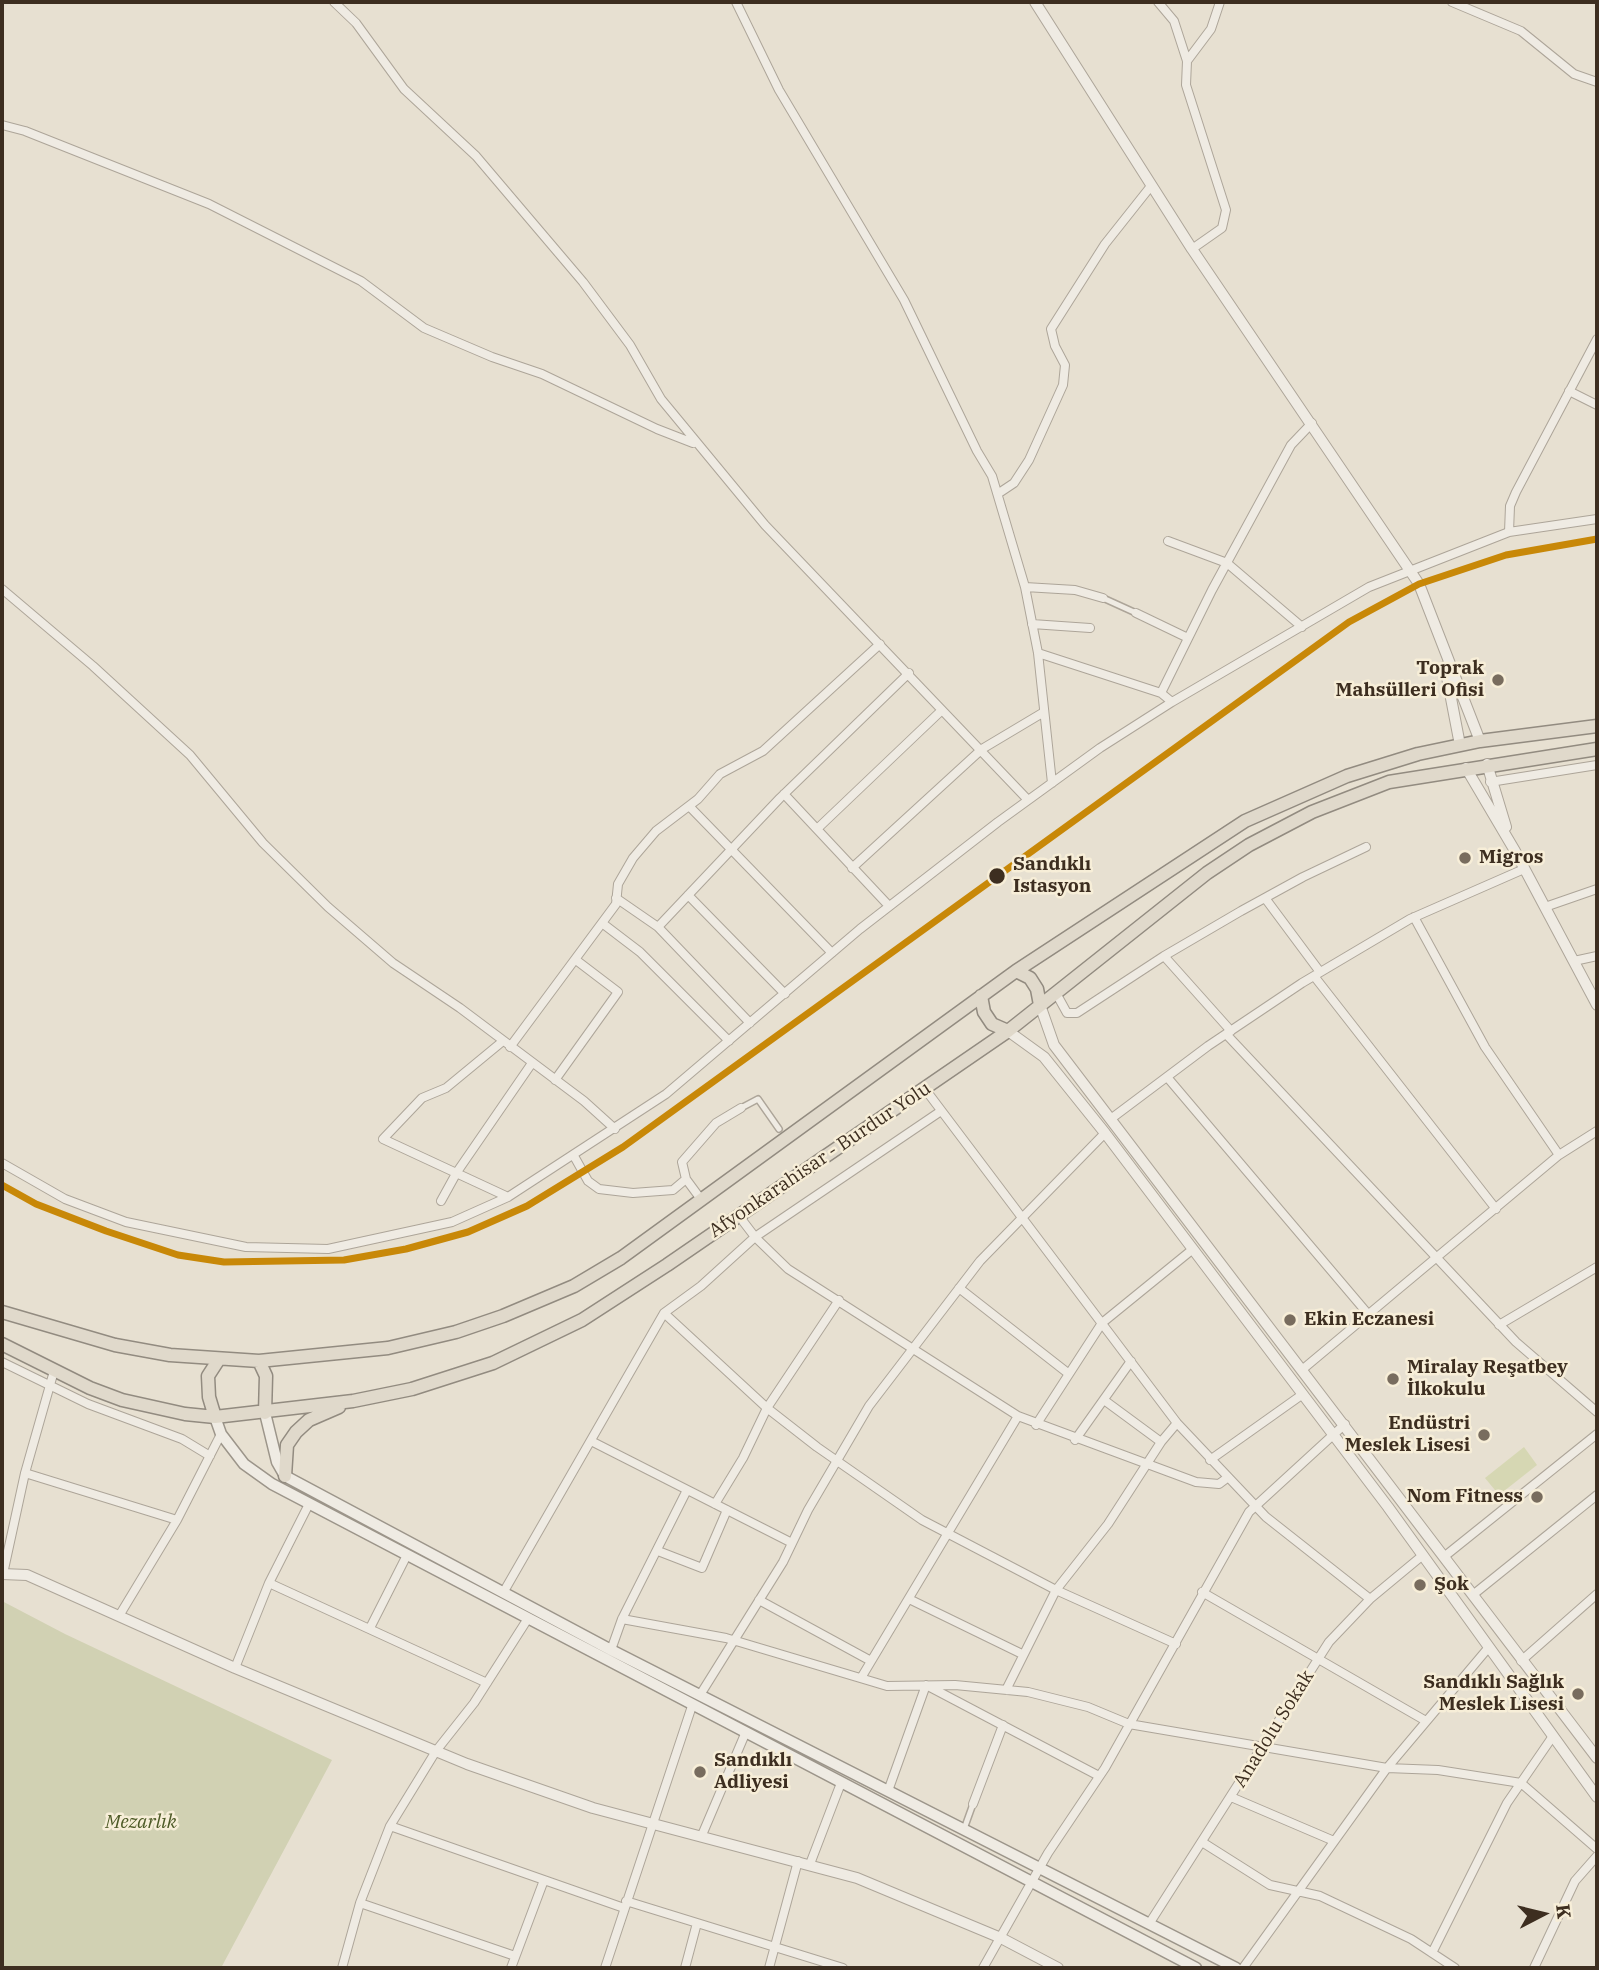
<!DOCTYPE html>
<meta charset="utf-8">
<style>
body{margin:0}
#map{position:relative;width:1599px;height:1970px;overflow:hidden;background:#e7e0d1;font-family:"IBM Plex Serif",serif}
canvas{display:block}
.frame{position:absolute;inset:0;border:4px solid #3d2e20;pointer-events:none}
.north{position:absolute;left:1508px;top:1879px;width:70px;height:70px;-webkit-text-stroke:5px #f7eed8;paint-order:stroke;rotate:83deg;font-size:19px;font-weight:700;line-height:28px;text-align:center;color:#3d2e20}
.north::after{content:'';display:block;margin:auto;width:24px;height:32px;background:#3d2e20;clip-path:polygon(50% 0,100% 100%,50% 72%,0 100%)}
</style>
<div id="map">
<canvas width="1599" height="1970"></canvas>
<div class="frame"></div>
<div class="north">K</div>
</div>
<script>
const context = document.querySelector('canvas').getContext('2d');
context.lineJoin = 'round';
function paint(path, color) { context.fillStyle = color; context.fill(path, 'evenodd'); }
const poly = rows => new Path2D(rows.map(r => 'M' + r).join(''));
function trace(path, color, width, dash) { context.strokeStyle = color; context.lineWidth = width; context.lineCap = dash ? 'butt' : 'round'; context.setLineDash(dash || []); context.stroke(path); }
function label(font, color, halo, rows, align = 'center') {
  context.font = font + ' "IBM Plex Serif",serif'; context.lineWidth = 5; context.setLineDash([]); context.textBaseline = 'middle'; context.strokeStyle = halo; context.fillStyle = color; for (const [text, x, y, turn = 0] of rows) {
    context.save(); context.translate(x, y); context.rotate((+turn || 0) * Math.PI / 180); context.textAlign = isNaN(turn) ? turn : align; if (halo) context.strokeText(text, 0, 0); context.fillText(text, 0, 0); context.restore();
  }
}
const green = poly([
 [1524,1447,1537,1465,1499,1495,1485,1478]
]);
const cemetery = poly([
 [2,1601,65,1634,332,1760,221,1968,2,1968]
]);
const pedestrian = poly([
 [1103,598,1136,613],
 [741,1108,758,1099,779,1129],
 [964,1829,973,1804]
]);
const minor = poly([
 [334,2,356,23,404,89,476,156,583,282,630,345,661,399,765,525,1028,800],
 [736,2,779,90,904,300,977,451,992,476,1025,587,1038,653,1052,783],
 [1158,2,1174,21,1187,61,1186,85,1226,210,1222,228,1192,249],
 [1452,2,1521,31,1574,74,1597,82],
 [1187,61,1211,29,1220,2],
 [2,125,25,131,209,204,361,281,424,328,492,357,542,374,657,429,693,443],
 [1569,391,1597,405],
 [999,493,1014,483,1029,460,1063,385,1065,365,1055,346,1051,329,1105,244,1151,186],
 [1509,532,1510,506,1516,492,1597,339],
 [1168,541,1227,563,1302,627],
 [1025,587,1075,590,1103,598],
 [2,589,93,666,190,755,263,843,328,907,393,963,460,1008,584,1101,615,1129],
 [1136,613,1188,638],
 [1032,624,1090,628],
 [1038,653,1161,693],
 [1172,702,1161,693,1212,590,1291,445,1312,423],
 [1490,782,1597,765],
 [784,794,889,906],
 [689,806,832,953],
 [817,829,942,710],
 [852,868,982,749,1044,712],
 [688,895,785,994],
 [616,898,658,927,750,1023],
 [1265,898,1320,972],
 [1545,907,1597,889],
 [1414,917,1485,1047,1559,1155],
 [602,923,640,952,729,1041],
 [658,927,780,798,909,673],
 [1164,956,1231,1031],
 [1574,961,1597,956],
 [1314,976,1496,1209],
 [1056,993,1067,1013,1077,1013,1164,956,1241,911,1303,877,1366,847],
 [1226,1034,1516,1342,1597,1412],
 [503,1041,446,1088,422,1098,383,1139,508,1197],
 [510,1047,616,904,618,884,633,858,656,831,698,799,720,774,763,751,880,644],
 [1167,1077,1368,1314],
 [555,1080,618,992,576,960],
 [925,1089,1177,1423,1266,1517,1370,1599],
 [1112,1118,1208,1046,1302,983,1410,919,1524,869],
 [574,1156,588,1181,599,1189,633,1193,673,1190,686,1179],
 [2,1163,65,1199,126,1222,246,1247,328,1249,452,1222,508,1197,666,1094,860,929,998,822,1100,748,1172,702,1369,587,1509,532,1597,519],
 [700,1198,686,1179,682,1162,716,1123,741,1108],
 [441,1201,457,1172,532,1063],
 [739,1216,755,1237,788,1269,1018,1416,1196,1482,1219,1484,1227,1478],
 [959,1288,1069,1374],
 [664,1313,767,1408,817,1447,922,1520,1056,1590,1176,1644],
 [1499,1325,1597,1267],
 [2,1362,88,1404,182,1439,210,1456],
 [1303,1369,1559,1155,1597,1131],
 [1104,1400,1161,1442],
 [1036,1425,1102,1323,1193,1249],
 [1075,1440,1131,1361],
 [591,1441,792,1543],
 [1210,1460,1303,1394],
 [25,1473,177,1520],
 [715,1504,743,1458,767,1408,839,1300],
 [658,1551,702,1568,727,1510],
 [1445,1556,1597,1434],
 [3,1574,25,1473,54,1371],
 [269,1583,309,1504],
 [1202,1592,1426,1721],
 [503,1593,664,1313,701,1286,755,1237,941,1111],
 [1474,1594,1597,1495],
 [909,1599,1022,1654],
 [759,1600,871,1661],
 [119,1616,177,1520,221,1434],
 [622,1619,726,1638,887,1686,955,1685,1028,1692,1088,1707,1129,1724,1387,1768,1438,1770,1521,1783,1597,1849],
 [370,1628,406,1557],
 [611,1650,622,1619,687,1490],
 [1521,1661,1597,1594],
 [235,1668,269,1583,487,1683],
 [861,1678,1018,1416],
 [1006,1690,1056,1590,1108,1524,1161,1442,1177,1423],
 [700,1695,783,1562,808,1510,869,1406,980,1261,1105,1133],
 [888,1791,926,1685,1099,1776],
 [1231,1797,1334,1841],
 [973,1804,1003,1725],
 [390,1826,624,1908],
 [702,1835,745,1734],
 [1202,1842,1270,1885,1320,1896,1411,1939,1455,1968],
 [810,1864,841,1783],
 [626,1901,843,1968],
 [360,1903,515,1956],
 [1149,1924,1329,1642,1370,1599,1423,1555],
 [1432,1953,1507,1803,1553,1736],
 [342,1968,360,1903,390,1826,436,1751,474,1703,527,1620],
 [511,1968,544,1880],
 [605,1968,692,1706],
 [685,1968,697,1923],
 [769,1968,798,1861],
 [983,1968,1048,1853,1105,1768,1249,1512,1345,1424],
 [1243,1968,1387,1768,1489,1647],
 [1534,1968,1575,1881,1597,1856]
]);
const tertiary = poly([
 [1035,2,1192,249,1419,584,1480,741],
 [1445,667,1460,745],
 [1487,764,1506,827],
 [1466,768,1515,851,1597,1005],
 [1040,1005,1054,1045,1597,1758],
 [1008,1031,1044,1057,1105,1133,1388,1507,1597,1797],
 [2,1574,27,1575,235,1668,467,1764,593,1808,857,1878,1001,1938,1058,1968]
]);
const secondary = poly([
 [265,1413,277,1462,285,1476,611,1650,1236,1968],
 [215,1417,221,1434,244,1464,272,1484,1196,1968]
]);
const trunk = poly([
 [1016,971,1030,978,1037,989,1040,1005],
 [981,996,984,1012,992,1024,1008,1031],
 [2,1312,115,1345,170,1355,259,1361,388,1348,456,1332,503,1316,574,1286,621,1258,1016,971,1245,821,1347,776,1418,754,1480,741,1597,726],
 [2,1344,90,1388,122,1400,185,1414,215,1417,353,1401,412,1389,493,1363,582,1320,667,1265,1008,1031,1207,873,1249,845,1312,812,1389,782,1597,749],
 [259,1361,266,1376,265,1413],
 [215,1417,209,1397,208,1376,219,1359],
 [285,1476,287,1445,296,1432,309,1420,339,1407]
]);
const rail1 = poly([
 [2,1185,36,1204,106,1231,178,1255,224,1262,344,1260,406,1249,468,1232,527,1206,623,1147,1349,622,1419,584,1506,555,1597,539]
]);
const markers = [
 [1498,680,7,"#786c5e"],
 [1465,858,7,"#786c5e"],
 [997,876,9,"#3d2e20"],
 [1290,1320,7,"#786c5e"],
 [1393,1379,7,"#786c5e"],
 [1484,1435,7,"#786c5e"],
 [1537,1497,7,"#786c5e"],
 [1420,1585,7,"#786c5e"],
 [1578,1694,7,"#786c5e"],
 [700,1772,7,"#786c5e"]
];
const poiNames = [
 ["Toprak",1484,669,"right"],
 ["Mahsülleri Ofisi",1484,691,"right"],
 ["Migros",1479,858],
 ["Ekin Eczanesi",1304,1320],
 ["Miralay Reşatbey",1407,1368],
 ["İlkokulu",1407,1390],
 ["Endüstri",1470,1424,"right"],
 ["Meslek Lisesi",1470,1446,"right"],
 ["Nom Fitness",1523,1497,"right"],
 ["Şok",1434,1585],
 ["Sandıklı Sağlık",1564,1683,"right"],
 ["Meslek Lisesi",1564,1705,"right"],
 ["Sandıklı",714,1761],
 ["Adliyesi",714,1783]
];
const stopNames = [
 ["Sandıklı",1013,865],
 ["Istasyon",1013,887]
];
const streetNames = [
 ["Afyonkarahisar - Burdur Yolu",820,1160,-34],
 ["Anadolu Sokak",1274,1729,-58]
];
const parkNames = [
 ["Mezarlık",141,1823]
];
paint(green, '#d6d7b3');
paint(cemetery, '#d1d1b3');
trace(pedestrian, '#ada599', 8);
trace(minor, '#ada599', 10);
trace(tertiary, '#ada599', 12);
trace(secondary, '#9c958a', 13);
trace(trunk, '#928b80', 15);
trace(pedestrian, '#efebe3', 5);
trace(minor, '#efebe3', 8);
trace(tertiary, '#efebe3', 10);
trace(secondary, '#efebe3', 10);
trace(trunk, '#e0d9cb', 12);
trace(rail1, '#c88808', 7);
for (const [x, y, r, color] of markers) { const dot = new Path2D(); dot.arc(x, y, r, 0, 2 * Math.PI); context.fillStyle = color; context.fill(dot); trace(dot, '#f7eed8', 2.5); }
label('bold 19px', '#3d2e20', '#f7eed8', poiNames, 'left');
label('bold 19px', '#3d2e20', '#f7eed8', stopNames, 'left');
label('19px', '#3d2e20', '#f7eed8', streetNames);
label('italic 19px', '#4d5a26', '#f7eed8', parkNames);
</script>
